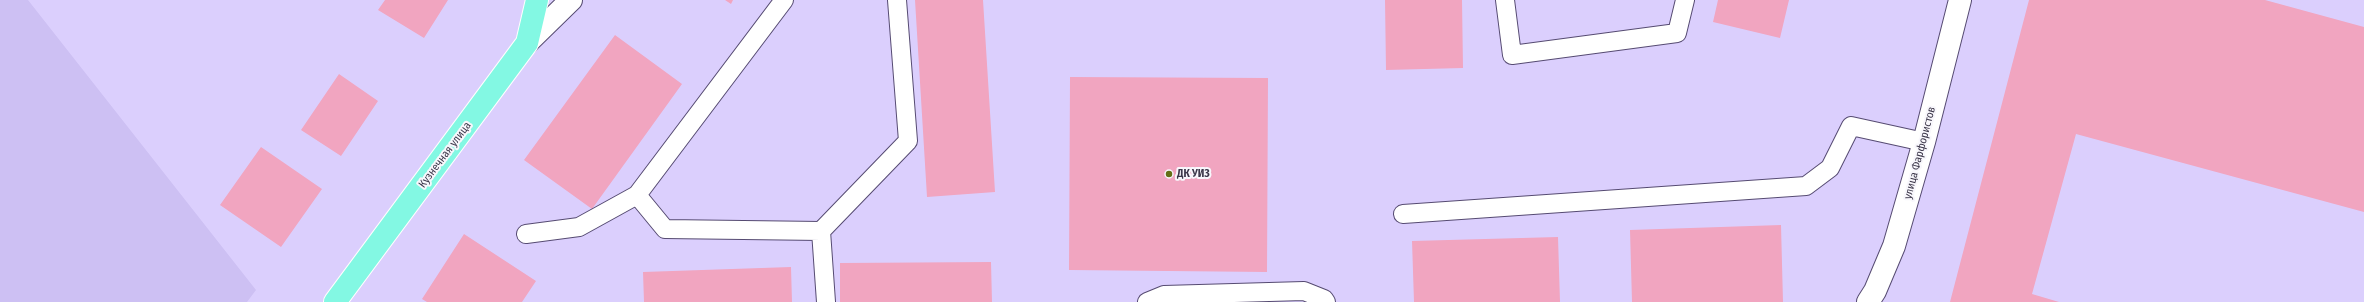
<!DOCTYPE html>
<meta charset="utf-8">
<style>
body{margin:0}
canvas{display:block;background:#dbcffd}
</style>
<canvas width="2364" height="302"></canvas>
<script>
const context = document.querySelector('canvas').getContext('2d');
context.lineJoin = 'round';
function paint(path, color) { context.fillStyle = color; context.fill(path, 'evenodd'); }
const poly = rows => new Path2D(rows.map(r => 'M' + r).join(''));
function trace(path, color, width, dash) { context.strokeStyle = color; context.lineWidth = width; context.lineCap = dash ? 'butt' : 'round'; context.setLineDash(dash || []); context.stroke(path); }
function label(font, color, halo, rows, align = 'center') {
  context.font = font + ' "Fira Sans Condensed",sans-serif'; context.lineWidth = 4; context.setLineDash([]); context.textBaseline = 'middle'; context.strokeStyle = halo; context.fillStyle = color; for (const [text, x, y, turn = 0] of rows) {
    context.save(); context.translate(x, y); context.rotate((+turn || 0) * Math.PI / 180); context.textAlign = isNaN(turn) ? turn : align; if (halo) context.strokeText(text, 0, 0); context.fillText(text, 0, 0); context.restore();
  }
}
const built = poly([
 [0,0,28,0,256,290,247,302,0,302]
]);
const building = poly([
 [385,0,448,0,424,38,378,10],
 [725,0,733,0,731,4],
 [915,0,983,0,995,192,927,197],
 [1385,0,1462,0,1463,68,1386,70],
 [1718,0,1789,0,1780,38,1713,22],
 [2029,0,2265,0,2364,27,2364,212,2076,134,2032,294,2059,302,1950,302],
 [615,35,682,84,592,209,524,160],
 [339,74,378,101,341,156,301,130],
 [1070,77,1268,78,1267,272,1069,270],
 [261,147,322,189,281,247,220,205],
 [1781,225,1783,302,1632,302,1630,230],
 [464,234,536,281,522,302,427,302,422,299],
 [1558,237,1560,302,1414,302,1412,241],
 [991,262,992,302,840,302,840,263],
 [791,267,792,302,644,302,643,272]
]);
const service = poly([
 [784,0,637,195,665,229,821,231],
 [1505,0,1512,55,1677,33,1685,0],
 [1403,214,1806,186,1830,168,1851,126,1924,142],
 [526,234,579,227,637,195],
 [826,302,821,231,908,141,897,0],
 [1147,302,1164,295,1304,291,1324,299,1326,302]
]);
const minor = poly([
 [527,43,571,0]
]);
const tertiary = poly([
 [1868,302,1875,291,1894,246,1924,142,1960,0]
]);
const primary = poly([
 [335,302,527,43,537,0]
]);
const markers = [
 [1169,174,4,"#636e16"]
];
const streetNames = [
 ["улица Фарфористов",1920,153,-75],
 ["Кузнечная улица",445,155,-53]
];
const poiNames = [
 ["ДК УИЗ",1177,174]
];
paint(built, '#cdc0f3');
paint(building, '#f1a5c0');
trace(service, '#564b72', 20);
trace(minor, '#564b72', 24);
trace(tertiary, '#564b72', 24);
trace(primary, '#fff', 24);
trace(service, '#fff', 18);
trace(minor, '#fff', 22);
trace(tertiary, '#fff', 22);
trace(primary, '#83f8e3', 22);
for (const [x, y, r, color] of markers) { const dot = new Path2D(); dot.arc(x, y, r, 0, 2 * Math.PI); context.fillStyle = color; context.fill(dot); trace(dot, '#f8f7fc', 1.5); }
label('11px', '#3d384b', '#f8f7fc', streetNames);
label('bold 11px', '#3d384b', '#f8f7fc', poiNames, 'left');
</script>
